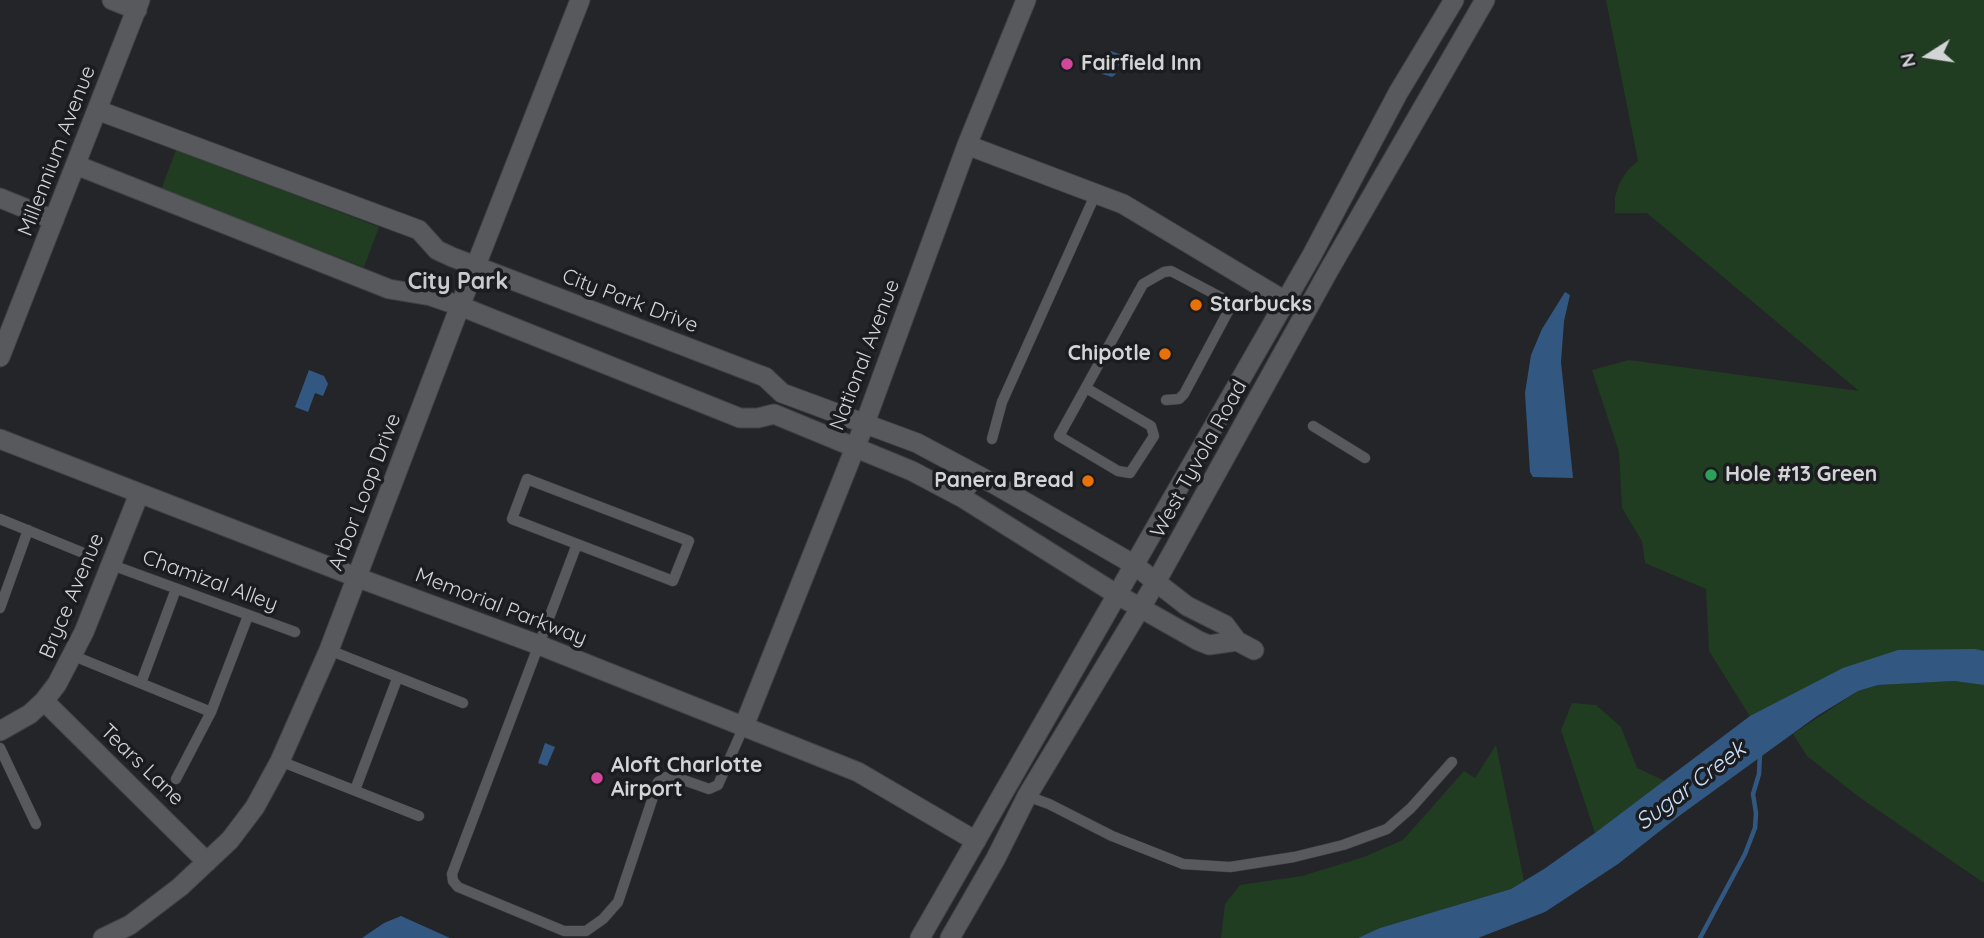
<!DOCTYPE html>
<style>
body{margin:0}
#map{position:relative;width:1984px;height:938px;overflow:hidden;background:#242528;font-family:Quicksand,sans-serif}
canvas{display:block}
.north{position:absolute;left:1893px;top:21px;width:70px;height:70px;-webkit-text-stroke:5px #1b1c1f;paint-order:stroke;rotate:258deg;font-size:19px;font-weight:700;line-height:28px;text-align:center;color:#d3d4d6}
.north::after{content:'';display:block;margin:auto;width:24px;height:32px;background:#d3d4d6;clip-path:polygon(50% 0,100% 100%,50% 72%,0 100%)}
</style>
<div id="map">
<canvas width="1984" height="938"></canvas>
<div class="north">N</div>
</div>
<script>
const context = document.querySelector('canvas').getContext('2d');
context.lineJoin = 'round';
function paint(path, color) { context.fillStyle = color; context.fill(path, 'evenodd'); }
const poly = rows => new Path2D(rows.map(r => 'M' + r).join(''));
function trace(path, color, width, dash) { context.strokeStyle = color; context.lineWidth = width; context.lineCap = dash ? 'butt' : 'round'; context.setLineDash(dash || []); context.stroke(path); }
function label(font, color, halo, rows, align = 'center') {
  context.font = font + ' Quicksand,sans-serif'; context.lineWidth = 7; context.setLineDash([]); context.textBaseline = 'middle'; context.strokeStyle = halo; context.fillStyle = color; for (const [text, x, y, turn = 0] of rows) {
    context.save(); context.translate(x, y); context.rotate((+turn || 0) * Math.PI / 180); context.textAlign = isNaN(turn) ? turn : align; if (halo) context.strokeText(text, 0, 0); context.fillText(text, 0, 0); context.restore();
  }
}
const green = poly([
 [1606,0,1984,0,1984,670,1870,679,1761,734,1709,651,1706,589,1645,563,1642,541,1622,508,1619,452,1592,370,1629,360,1859,391,1647,213,1615,213,1615,197,1619,184,1628,170,1638,161],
 [176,150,379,227,364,267,161,190],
 [1954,681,1984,685,1984,883,1859,797,1807,756,1793,734,1858,691,1878,685],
 [1572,703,1596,705,1621,727,1637,768,1665,781,1595,833,1561,730],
 [1496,745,1524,881,1511,889,1380,928,1358,938,1221,938,1225,904,1240,885,1302,876,1364,857,1403,840,1464,771,1475,778]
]);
const water = poly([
 [1111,51,1122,55,1115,75,1112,77,1102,74],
 [1565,292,1570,295,1564,321,1561,362,1573,478,1533,477,1530,472,1525,393,1531,355,1542,329],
 [309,370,324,376,328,384,323,396,315,393,308,412,295,407],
 [1975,649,1984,651,1984,685,1954,681,1878,685,1858,691,1817,716,1679,816,1618,864,1545,912,1478,938,1358,938,1380,928,1511,889,1544,869,1595,833,1750,716,1843,668,1898,650],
 [545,743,555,747,547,766,538,763],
 [401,916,450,938,362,938,384,923]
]);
const stream = poly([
 [1700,938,1745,854,1755,828,1756,813,1753,794,1759,774,1760,754]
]);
const service = poly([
 [1086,388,1151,426,1154,436,1130,473,1118,471,1059,436,1143,284,1164,272,1171,271,1228,301,1231,306,1184,394,1179,399,1166,400],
 [1313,426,1365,458],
 [992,439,1002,402,1096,193],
 [527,479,689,541,673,581,512,519,527,479],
 [963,498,982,477],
 [0,519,81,552],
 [577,544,452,874,453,881,458,887,564,931,586,931,603,919,618,902,658,782,666,777,675,777,709,789,718,785,744,726],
 [112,565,295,632],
 [0,608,28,530],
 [329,650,463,703],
 [74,656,211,712],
 [141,683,176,589],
 [0,748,36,824],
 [280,761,419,816],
 [176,779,211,712,248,616],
 [355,790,397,679],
 [1027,796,1049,804,1112,836,1183,864,1230,867,1294,857,1343,845,1387,829,1411,808,1452,762]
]);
const minor = poly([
 [112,0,137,10],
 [97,110,419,230,437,250,452,257,757,374,765,377,782,393,917,443,994,484,1133,564,1187,606,1225,625,1237,641,1254,650],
 [967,145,1123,204,1285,301],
 [76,165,389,289,431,296,460,306,740,418,758,418,774,414,912,471,963,498,1116,594,1199,641,1209,645,1237,641],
 [0,198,54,220],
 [0,357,140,0],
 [0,439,356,577,539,645,858,772,976,841],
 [44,701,207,862],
 [744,726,865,423,967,145,1026,0],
 [0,731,30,714,44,701,57,684,84,632,139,494],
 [103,938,130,925,180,887,230,840,255,807,280,761,329,650,460,306,580,0]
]);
const secondary = poly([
 [920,938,1312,255,1398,93,1454,0],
 [950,938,996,858,1027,796,1156,582,1329,270,1485,0]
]);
const markers = [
 [1067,64,7,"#d1479c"],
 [1196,305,7,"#e8710a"],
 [1165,354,7,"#e8710a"],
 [1711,475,7,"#2e9e5b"],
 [1088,481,7,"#e8710a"],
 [597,778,7,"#d1479c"]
];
const poiNames = [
 ["Fairfield Inn",1081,64],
 ["Starbucks",1210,305],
 ["Chipotle",1151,354,"right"],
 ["Hole #13 Green",1725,475],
 ["Panera Bread",1074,481,"right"],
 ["Aloft Charlotte",611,766],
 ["Airport",611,790]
];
const streetNames = [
 ["Millennium Avenue",57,151,-69],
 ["City Park Drive",630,301,21],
 ["National Avenue",865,355,-69],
 ["West Tyvola Road",1199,459,-61],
 ["Arbor Loop Drive",365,492,-69],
 ["Chamizal Alley",210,581,20],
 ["Bryce Avenue",72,596,-67],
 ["Memorial Parkway",501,607,21],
 ["Tears Lane",142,765,44]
];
const neighbourhoodNames = [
 ["City Park",458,282]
];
const waterNames = [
 ["Sugar Creek",1691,786,-37]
];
paint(green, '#213d21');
paint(water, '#325882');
trace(stream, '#325882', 4.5);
trace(service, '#404144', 11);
trace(minor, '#404144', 21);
trace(secondary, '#404144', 21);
trace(service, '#58595d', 10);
trace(minor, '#58595d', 19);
trace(secondary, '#58595d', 19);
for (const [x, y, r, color] of markers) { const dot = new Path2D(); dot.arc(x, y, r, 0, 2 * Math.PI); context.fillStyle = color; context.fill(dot); trace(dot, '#1b1c1f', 2.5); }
label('bold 21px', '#d3d4d6', '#1b1c1f', poiNames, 'left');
label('21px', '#d3d4d6', '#1b1c1f', streetNames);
label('bold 23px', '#c8cace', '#1b1c1f', neighbourhoodNames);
label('italic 23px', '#cbe1fd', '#1b1c1f', waterNames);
</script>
